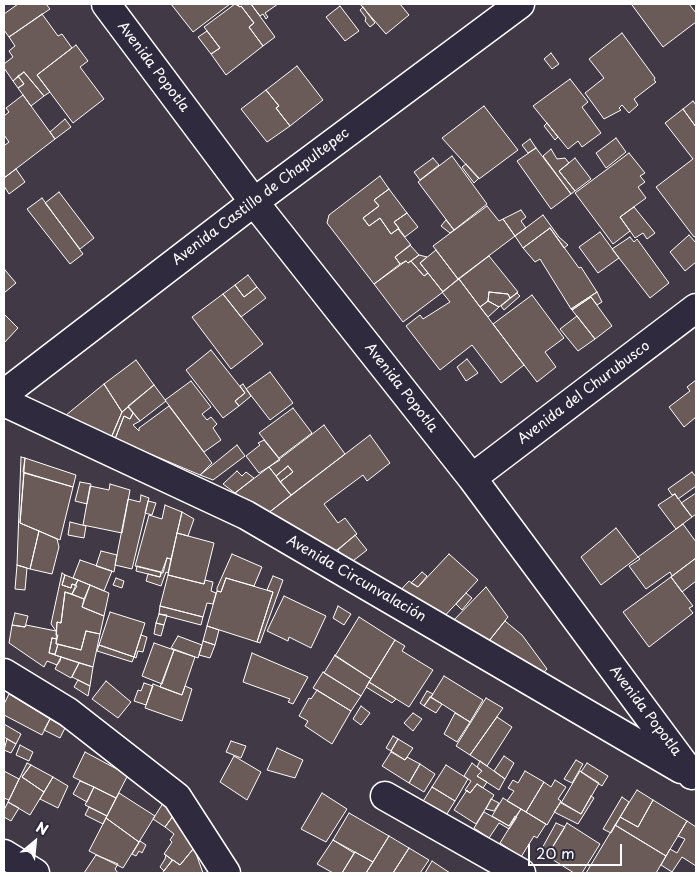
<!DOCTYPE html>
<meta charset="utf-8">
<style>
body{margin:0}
#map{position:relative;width:700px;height:877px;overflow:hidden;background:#413945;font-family:"Playpen Sans",sans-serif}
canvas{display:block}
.frame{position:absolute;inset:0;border:5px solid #fff;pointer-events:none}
.north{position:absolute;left:10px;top:817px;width:50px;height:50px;-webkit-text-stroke:4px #2f2a3d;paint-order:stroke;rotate:28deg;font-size:14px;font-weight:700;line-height:20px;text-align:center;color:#fff}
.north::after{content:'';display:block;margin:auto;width:18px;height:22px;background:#fff;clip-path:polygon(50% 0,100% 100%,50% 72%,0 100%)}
.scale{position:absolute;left:528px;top:844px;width:94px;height:22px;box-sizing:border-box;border:2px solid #fff;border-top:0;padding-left:6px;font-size:15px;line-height:18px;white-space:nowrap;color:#fff;-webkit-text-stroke:4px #2f2a3d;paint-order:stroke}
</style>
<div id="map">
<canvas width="700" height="877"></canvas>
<div class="frame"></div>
<div class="north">N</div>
<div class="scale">20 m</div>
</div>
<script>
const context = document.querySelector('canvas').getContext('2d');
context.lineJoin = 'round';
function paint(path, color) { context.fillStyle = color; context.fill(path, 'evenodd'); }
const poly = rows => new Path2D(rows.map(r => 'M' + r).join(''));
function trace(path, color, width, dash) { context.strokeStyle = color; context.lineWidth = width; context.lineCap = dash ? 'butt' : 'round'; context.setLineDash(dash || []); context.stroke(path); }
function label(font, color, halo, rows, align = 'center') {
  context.font = font + ' "Playpen Sans",sans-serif'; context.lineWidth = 5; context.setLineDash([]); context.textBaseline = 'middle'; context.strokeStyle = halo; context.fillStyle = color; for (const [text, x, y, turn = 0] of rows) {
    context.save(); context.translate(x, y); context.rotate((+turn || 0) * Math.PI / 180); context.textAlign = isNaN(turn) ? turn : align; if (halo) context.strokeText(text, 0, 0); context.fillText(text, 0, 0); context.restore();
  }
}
const building = poly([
 [18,4,46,4,50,9,9,37,4,30,4,14,18,4],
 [171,4,230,4,193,32,171,4],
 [235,4,240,7,241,6,254,23,249,27,263,46,226,75,211,54,220,48,204,27,235,4],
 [237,4,251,4,275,37,263,46,249,27,254,23,241,6,240,7,237,4],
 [251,4,278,4,265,13,268,17,266,19,263,14,260,16,251,4],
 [360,4,400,4,409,15,386,34,360,4],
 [634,4,689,4,696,13,696,22,663,47,632,5,634,4],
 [340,6,359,31,345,41,326,17,340,6],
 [363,7,375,23,370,27,365,21,366,18,360,10,363,7],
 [42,14,58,36,62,34,72,48,37,75,50,92,44,96,24,72,13,81,4,68,4,64,13,57,9,51,15,46,9,37,42,14],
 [207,31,220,48,211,54,198,37,207,31],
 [622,33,655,78,654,80,656,82,634,99,638,105,629,113,622,105,619,108,621,110,604,119,585,93,604,78,589,59,622,33],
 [76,45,88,61,80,67,104,99,73,123,37,75,76,45],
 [551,53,559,64,552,69,544,59,551,53],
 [297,66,323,100,290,126,276,108,279,106,266,90,297,66],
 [24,72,44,96,31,106,18,88,24,84,18,76,24,72],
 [18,76,24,84,18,88,13,81,18,76],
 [570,79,588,102,582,107,601,133,582,147,578,141,568,149,533,106,570,79],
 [266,90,279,106,276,108,290,126,267,142,241,109,266,90],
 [23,95,55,139,4,178,4,142,5,145,9,142,4,135,4,116,9,112,6,108,23,95],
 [693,101,696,105,696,127,683,109,693,101],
 [484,106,518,150,479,179,442,138,484,106],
 [683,109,696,127,696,236,694,237,656,187,693,159,665,123,683,109],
 [65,119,71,127,55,139,50,132,65,119],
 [547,123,558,137,555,140,544,126,547,123],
 [616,138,626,152,606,168,596,153,616,138],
 [530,139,536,148,528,153,522,145,530,139],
 [536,148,571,194,551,209,517,161,536,148],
 [551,149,557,159,565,158,569,163,559,171,575,191,571,194,543,156,551,149],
 [629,153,645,173,640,176,645,182,638,187,646,198,620,217,630,231,613,244,575,193,629,153],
 [452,156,487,204,454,230,418,182,452,156],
 [433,158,439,165,420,180,414,172,433,158],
 [575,158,591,179,575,191,559,171,575,158],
 [466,164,479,178,474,183,462,167,466,164],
 [16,169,25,182,9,194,4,186,4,178,16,169],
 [380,176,389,189,374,200,379,206,363,218,369,226,380,218,391,234,398,229,411,245,395,257,400,264,374,284,327,223,329,215,380,176],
 [389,189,407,213,394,222,399,228,391,234,380,218,369,226,363,218,379,206,374,200,389,189],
 [59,192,94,238,80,249,45,203,59,192],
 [42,198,83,254,70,264,27,209,42,198],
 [487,206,499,221,503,219,515,236,458,279,433,246,487,206],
 [634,207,655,233,647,239,643,233,635,238,620,217,634,207],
 [521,210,526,217,521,221,526,228,515,236,503,219,521,210],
 [407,213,418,227,405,237,394,222,407,213],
 [543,215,559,237,568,245,564,248,550,228,523,248,515,236,543,215],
 [446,220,454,230,450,233,441,226,446,220],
 [550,228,579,268,581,267,597,292,571,309,540,259,535,262,523,248,550,228],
 [600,232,619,258,598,273,579,247,600,232],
 [689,235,696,243,696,262,685,271,670,252,689,235],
 [630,237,634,242,637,239,669,283,650,298,612,249,630,237],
 [410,245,419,255,408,263,406,261,400,264,395,257,410,245],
 [436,250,458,279,443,292,420,263,436,250],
 [419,255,427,257,420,263,428,273,424,276,411,261,419,255],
 [489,256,518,292,510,298,508,294,489,292,488,301,480,307,459,279,489,256],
 [406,261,408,263,411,261,424,276,428,273,443,292,403,322,374,284,406,261],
 [5,270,16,283,4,293,4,271,5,270],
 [248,275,257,287,244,297,235,285,248,275],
 [459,279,524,365,501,383,472,345,440,370,406,326,420,315,423,319,450,302,442,292,459,279],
 [235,285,244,297,257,287,266,298,241,317,223,294,235,285],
 [489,292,508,294,510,298,499,307,488,301,489,292],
 [597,292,602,302,597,305,591,297,572,310,571,309,597,292],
 [517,293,520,296,504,310,501,306,517,293],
 [223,294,263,344,231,369,192,317,223,294],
 [532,295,564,338,545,352,556,367,537,382,493,324,532,295],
 [591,297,612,326,595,339,572,310,591,297],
 [488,301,499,307,488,317,480,307,488,301],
 [4,314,18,328,4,343,4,314],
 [577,316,595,339,578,351,560,329,577,316],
 [211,350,245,393,235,401,239,406,223,418,186,370,211,350],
 [467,359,478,373,466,381,457,367,467,359],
 [136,360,154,385,122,412,104,384,136,360],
 [270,372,293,403,270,420,246,389,270,372],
 [696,380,696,417,684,427,669,407,690,391,687,387,696,380],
 [191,381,211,407,202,414,207,420,211,417,217,424,213,428,221,440,204,452,165,400,191,381],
 [104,384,122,412,111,438,60,420,104,384],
 [243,384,251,396,239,406,235,401,245,393,240,386,243,384],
 [154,385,166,401,140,421,128,406,154,385],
 [169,406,212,463,200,475,115,439,124,416,130,419,133,413,140,421,133,425,139,431,139,428,169,406],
 [128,407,133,413,130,419,124,416,115,439,111,438,122,412,128,407],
 [293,408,312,433,279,458,259,433,293,408],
 [324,425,345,454,291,495,280,482,293,472,288,466,276,476,269,467,324,425],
 [370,435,390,463,367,481,363,475,324,504,338,523,345,518,357,534,333,553,267,514,370,435],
 [264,440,280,460,259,473,246,456,260,445,258,443,264,440],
 [237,445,245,456,213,480,200,475,237,445],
 [21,457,25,458,20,523,39,531,30,569,17,565,21,457],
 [25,458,76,475,73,487,23,472,25,458],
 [288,466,293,472,280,482,276,476,288,466],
 [269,467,291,495,267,514,235,493,269,467],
 [237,471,242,476,246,472,254,478,235,493,223,484,237,471],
 [692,472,696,477,696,486,678,499,675,494,672,495,668,489,692,472],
 [24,473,73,487,60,540,20,523,24,473],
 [80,482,91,484,87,504,75,501,80,482],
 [110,484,130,490,122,533,83,525,90,486,109,490,110,484],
 [696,493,696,514,692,517,681,503,696,493],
 [675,494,692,517,676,529,658,505,675,494],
 [141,495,149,498,132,569,115,565,128,499,140,502,141,495],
 [148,501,156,503,152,515,145,513,148,501],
 [165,505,182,512,171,559,167,558,163,573,135,566,149,515,162,519,165,505],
 [182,512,194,519,188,536,177,533,182,512],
 [70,522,86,526,84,538,68,535,70,522],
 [683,524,696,542,696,558,672,576,670,572,646,589,629,566,640,559,638,557,683,524],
 [616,528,638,557,601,585,581,557,616,528],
 [39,531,57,539,59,547,52,574,30,569,39,531],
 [177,533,214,543,204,584,168,575,177,533],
 [355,535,367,550,349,564,344,560,338,550,355,535],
 [101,551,117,555,114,572,96,566,101,551],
 [232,554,262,567,254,586,226,578,221,592,217,591,217,588,232,554],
 [449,554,478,580,440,621,397,594,409,581,418,587,449,554],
 [167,558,171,559,168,573,166,572,161,586,146,581,148,574,160,577,167,558],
 [696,558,696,581,682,592,671,577,696,558],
 [80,560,112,571,104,591,73,578,80,560],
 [17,565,27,568,25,590,15,589,17,565],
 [137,566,161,572,160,577,136,571,137,566],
 [422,572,427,576,418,587,411,583,422,572],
 [62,573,65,575,62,585,71,588,72,584,77,586,72,594,65,592,61,623,57,622,56,635,58,635,57,639,52,638,49,653,61,657,60,661,57,665,47,661,44,667,9,643,12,625,25,627,26,625,56,631,51,624,62,573],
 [65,575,78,580,75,585,72,584,71,588,62,585,65,575],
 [168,575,204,584,205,580,213,582,211,591,216,593,213,604,207,603,203,617,160,606,168,575],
 [273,576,283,580,260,643,257,642,273,592,267,590,273,576],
 [671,577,693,606,689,608,693,613,649,647,623,612,671,577],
 [116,578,124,581,122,588,113,585,116,578],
 [226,578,273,592,257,642,207,626,217,591,221,592,226,578],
 [78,580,90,585,84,599,72,594,78,580],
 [90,585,109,593,104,616,82,607,90,585],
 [486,587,508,617,484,647,448,626,486,587],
 [65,592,84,599,82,607,104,616,100,634,86,631,81,650,56,644,57,622,61,623,65,592],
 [466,593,472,598,462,610,456,604,466,593],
 [284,596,326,616,311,648,289,637,288,641,267,631,284,596],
 [160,606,203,617,201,625,159,614,160,606],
 [338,606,351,614,344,625,333,618,338,606],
 [110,612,145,623,134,657,99,645,110,612],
 [15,613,28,616,25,627,12,625,15,613],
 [159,614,167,615,164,625,156,623,159,614],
 [359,617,395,640,371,679,335,656,359,617],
 [505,621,522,635,547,669,538,679,484,647,505,621],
 [156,623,164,625,161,636,154,634,156,623],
 [207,626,219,630,215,645,203,641,207,626],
 [86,631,100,634,93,667,55,655,58,644,81,650,86,631],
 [141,635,147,637,143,652,138,651,136,658,134,657,141,635],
 [178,636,202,645,198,658,171,648,178,636],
 [52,638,57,639,56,644,58,644,55,654,49,653,52,638],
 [395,640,405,646,402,651,433,670,409,707,369,682,395,640],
 [203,641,215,645,210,658,199,655,203,641],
 [154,643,174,650,162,684,142,676,154,643],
 [99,645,134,657,132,662,97,651,99,645],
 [174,650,195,657,182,695,160,687,174,650],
 [252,653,308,677,293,704,288,702,290,699,243,682,252,653],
 [335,655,371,679,361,696,324,673,335,655],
 [61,657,79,663,71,678,55,669,61,657],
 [79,663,93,667,90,686,72,677,79,663],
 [323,672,361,696,351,711,313,688,323,672],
 [444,676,483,700,470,722,431,697,444,676],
 [78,680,90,686,88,696,74,687,78,680],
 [106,681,131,702,118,718,92,699,106,681],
 [369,682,396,699,392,703,366,687,369,682],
 [144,683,153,686,146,705,134,701,138,690,141,691,144,683],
 [153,684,182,695,185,686,192,689,182,721,145,708,153,684],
 [317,690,351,711,332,744,305,726,308,721,299,716,309,698,311,699,317,690],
 [427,691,433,694,424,706,420,703,427,691],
 [9,694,50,719,42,735,4,715,4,704,9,694],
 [430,697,442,704,436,713,424,706,430,697],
 [486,698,503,708,470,755,456,746,486,698],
 [361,706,370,713,361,725,353,719,361,706],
 [413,713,422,719,413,731,404,723,413,713],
 [455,713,470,722,457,742,444,734,455,713],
 [497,717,512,727,487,766,470,755,497,717],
 [50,719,65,728,60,738,44,730,50,719],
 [4,724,21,734,16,744,4,737,4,724],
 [393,736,398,739,391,751,386,748,393,736],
 [7,739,16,744,11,753,4,750,7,739],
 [398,739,413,748,405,760,391,751,398,739],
 [231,741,246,746,241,758,226,752,231,741],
 [20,745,33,752,29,761,16,755,20,745],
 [277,748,303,760,295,778,267,770,277,748],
 [85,752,128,775,116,798,73,777,85,752],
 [391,752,405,760,407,757,420,764,409,783,382,766,391,752],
 [234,756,261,772,247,800,220,782,234,756],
 [504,756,514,763,505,779,494,771,504,756],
 [576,760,583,764,572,783,564,779,576,760],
 [480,761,505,779,499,790,477,776,482,771,477,767,480,761],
 [27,763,31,765,22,777,44,792,30,815,8,802,27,763],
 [472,763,482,771,477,776,487,782,483,788,477,784,470,793,465,790,471,781,464,776,472,763],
 [587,763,608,776,602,786,581,772,587,763],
 [420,764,435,774,424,792,409,783,420,764],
 [31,765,53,777,44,792,22,777,31,765],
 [446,765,468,779,455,801,432,787,446,765],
 [4,771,19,779,9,800,4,798,4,771],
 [525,771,544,782,526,812,507,801,514,791,508,788,513,780,518,783,525,771],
 [580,771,599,783,581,814,561,803,580,771],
 [53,777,68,786,58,808,40,799,53,777],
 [555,780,566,787,558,799,561,801,547,825,526,812,544,782,551,787,555,780],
 [80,781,94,787,87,802,73,794,80,781],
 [477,784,494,795,476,824,454,810,467,790,470,793,477,784],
 [94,787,116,798,107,816,85,805,94,787],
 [432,787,455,801,445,817,422,803,432,787],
 [637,790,653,800,638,827,620,817,637,790],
 [119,793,155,816,139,842,106,818,119,793],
 [322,793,347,809,326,842,301,829,322,793],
 [591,796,594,798,578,824,554,812,561,802,581,814,591,796],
 [622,797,629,802,611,833,603,829,622,797],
 [503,798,521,809,509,826,492,816,503,798],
 [491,799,499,803,494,811,486,809,491,799],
 [165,800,176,812,165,827,153,819,165,800],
 [653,800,687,821,666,856,615,825,620,817,638,827,653,800],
 [8,802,19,808,11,821,4,817,4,810,8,802],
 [89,807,107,816,103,824,85,815,89,807],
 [521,809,546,824,537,838,534,836,521,857,500,843,521,809],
 [176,812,194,848,180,865,164,854,172,842,170,840,174,834,165,827,176,812],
 [484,812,509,826,515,816,517,817,509,829,499,823,489,838,474,828,484,812],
 [349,813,389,836,373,862,333,840,349,813],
 [106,818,139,842,123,868,89,851,106,818],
 [687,821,696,827,696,866,682,857,672,872,661,865,670,849,677,853,685,839,678,836,687,821],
 [556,823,565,827,547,856,540,852,556,823],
 [567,823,600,844,582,873,574,873,547,856,567,823],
 [615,825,666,856,656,873,586,873,615,825],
 [389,836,409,848,393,873,366,873,389,836],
 [333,840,354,853,342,873,333,873,317,864,333,840],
 [140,841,146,845,142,853,139,851,136,856,132,854,140,841],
 [194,848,203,873,162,873,173,860,180,865,194,848],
 [409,848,429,860,420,873,393,873,409,848],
 [355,852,373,862,366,873,342,873,355,852],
 [96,855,118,864,115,869,118,873,84,873,96,855],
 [166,855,172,860,164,871,160,867,165,859,166,855],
 [432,861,450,873,425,873,432,861]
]);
const minor = poly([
 [106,4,254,202,472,478,692,775],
 [4,394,254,202,520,4],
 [4,402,246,515,681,769],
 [472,478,696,308],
 [4,673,68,712,177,797,226,873],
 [385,796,521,873],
 [4,854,35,873]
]);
const streetNames = [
 ["Avenida Popotla",153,67,53],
 ["Avenida Castillo de Chapultepec",261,197,-37],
 ["Avenida Popotla",401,388,52],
 ["Avenida del Churubusco",584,393,-37],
 ["Avenida Circunvalación",356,579,30],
 ["Avenida Popotla",645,711,53]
];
paint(building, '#6a5b58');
trace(building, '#fff', 1);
trace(minor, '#fff', 31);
trace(minor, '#2f2a3d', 28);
label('14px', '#fff', '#2f2a3d', streetNames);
</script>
